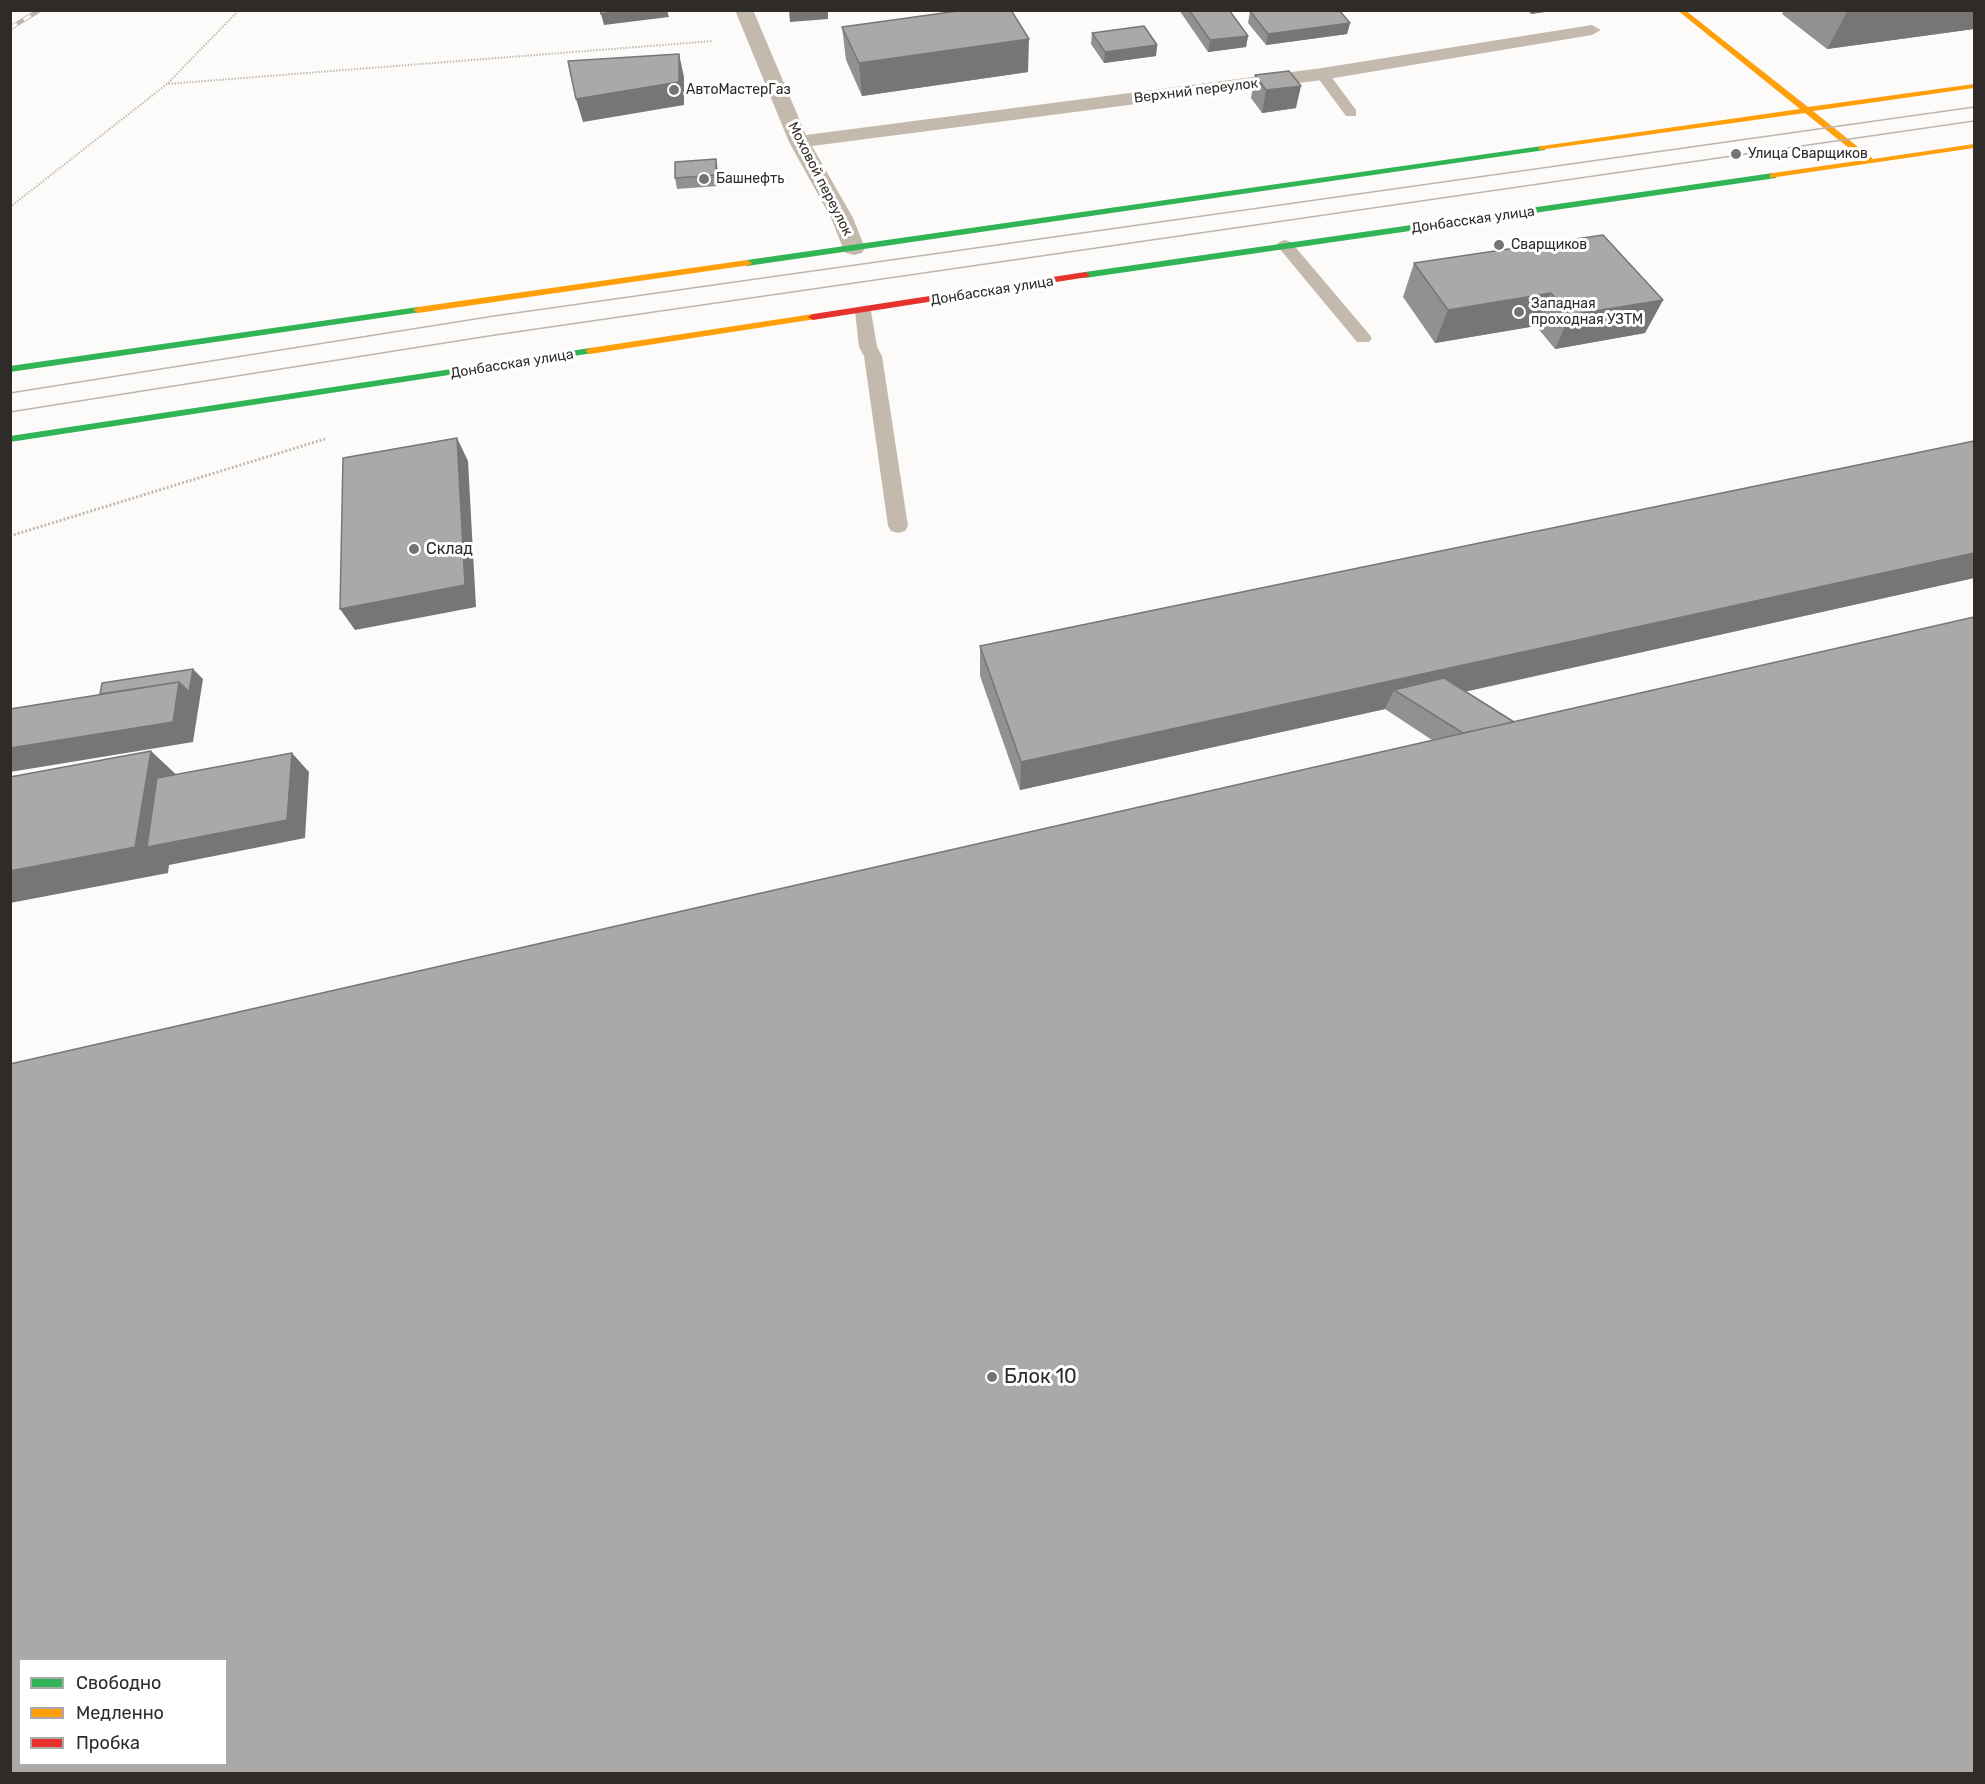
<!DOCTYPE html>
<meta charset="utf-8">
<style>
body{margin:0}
#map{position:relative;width:1985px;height:1784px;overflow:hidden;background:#fdfbf9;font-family:Rubik,sans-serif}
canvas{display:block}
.frame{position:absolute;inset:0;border:12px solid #2e2b28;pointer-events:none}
.legend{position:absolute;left:18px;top:1658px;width:210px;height:108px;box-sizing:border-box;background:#fff;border:2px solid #abaaa9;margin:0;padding:8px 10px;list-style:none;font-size:18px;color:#2e2b28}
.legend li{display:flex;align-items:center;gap:12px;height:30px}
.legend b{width:30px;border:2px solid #abaaa9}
</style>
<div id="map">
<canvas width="1985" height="1784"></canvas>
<div class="frame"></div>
<ul class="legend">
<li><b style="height:8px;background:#30b455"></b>Свободно</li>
<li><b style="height:8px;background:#ff9f0a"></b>Медленно</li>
<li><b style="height:8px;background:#e5322d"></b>Пробка</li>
</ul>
</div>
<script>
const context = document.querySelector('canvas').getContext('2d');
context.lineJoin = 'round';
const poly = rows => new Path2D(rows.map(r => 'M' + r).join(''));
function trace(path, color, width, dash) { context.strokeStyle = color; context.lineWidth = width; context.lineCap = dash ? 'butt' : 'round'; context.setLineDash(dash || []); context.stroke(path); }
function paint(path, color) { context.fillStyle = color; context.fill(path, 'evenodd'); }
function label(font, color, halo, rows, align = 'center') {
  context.font = font + ' Rubik,sans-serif'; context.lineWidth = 6; context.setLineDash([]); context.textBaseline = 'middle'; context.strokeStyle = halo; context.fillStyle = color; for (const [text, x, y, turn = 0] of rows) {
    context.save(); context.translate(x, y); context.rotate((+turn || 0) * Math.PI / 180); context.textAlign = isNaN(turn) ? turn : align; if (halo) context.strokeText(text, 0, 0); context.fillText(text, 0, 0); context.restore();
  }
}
const pathFar1 = poly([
 [168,83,239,10],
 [10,207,167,84,713,41]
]);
const path = poly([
 [10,536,325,439]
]);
const lane = poly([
 [1322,70,1327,71,1356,110,1356,116,1346,116,1315,74,1322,70],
 [1285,240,1291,242,1369,334,1372,338,1369,342,1357,342,1279,248,1277,245,1279,242,1285,240],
 [863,306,871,311,877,347,882,356,908,526,905,531,898,533,891,531,888,526,864,356,859,347,855,311,863,306]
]);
const street = poly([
 [735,10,753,10,806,135,1322,68,1592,25,1601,30,1592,35,1322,80,812,146,853,218,865,248,862,253,854,255,846,253,843,248,831,218,789,142,735,10]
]);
const fast = poly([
 [1542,146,1545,146,1545,150,747,266,742,263,747,260,1542,146],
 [1773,173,1776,174,1776,178,1085,278,1080,275,1085,272,1773,173],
 [418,307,421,308,421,312,10,372,10,366,418,307],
 [590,348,593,349,593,353,10,442,10,436,590,348]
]);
const slow = poly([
 [1677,10,1685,10,1808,107,1974,84,1974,88,1813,111,1873,159,1974,144,1974,148,1770,178,1770,174,1773,173,1864,160,1805,113,1539,150,1539,146,1542,146,1800,109,1677,10],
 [747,260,752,263,750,265,418,313,413,310,418,307,747,260],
 [813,314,818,317,816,319,590,354,585,351,590,348,813,314]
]);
const jam = poly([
 [1085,272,1090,275,1088,277,813,320,808,317,813,314,1085,272]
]);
const tram = poly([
 [10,393,494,316,1974,107],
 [10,412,495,335,1974,121]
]);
const rail = poly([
 [10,28,40,10]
]);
const wall = poly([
 [1179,10,1229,10,1248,36,1246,47,1208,52],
 [1527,10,1558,10,1531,14],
 [1784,10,1974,10,1974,29,1827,49,1782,14],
 [1250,11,1350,23,1347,34,1266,45,1248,23],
 [842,27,1028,72,862,96,846,60],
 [1092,33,1157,45,1156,56,1104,63,1091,44],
 [1255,75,1296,108,1262,113,1251,98],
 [718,171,718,186,677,189,675,178],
 [1414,263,1663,300,1645,333,1555,349,1536,326,1435,343,1403,297],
 [1974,578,1465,691,1514,722,1432,740,1385,709,1020,790,980,676,980,646]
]);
const shadedWall = poly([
 [626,10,667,10,669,17,604,25,601,14],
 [796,10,828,10,828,19,790,22,789,11],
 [1532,10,1558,10,1531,14],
 [1848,10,1974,10,1974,29,1827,49],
 [1350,23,1347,34,1266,45,1268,34],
 [1248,36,1246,47,1208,52,1210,40],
 [1029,39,1028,72,862,96,859,63],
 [1157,45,1156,56,1104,63,1105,52],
 [679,54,684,77,684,105,583,122,576,99],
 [1301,86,1296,108,1262,113,1266,90],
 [716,159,718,171,718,186,716,175],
 [1551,293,1536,326,1435,343,1448,310],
 [1663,300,1645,333,1555,349,1570,315],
 [457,438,468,461,476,607,355,630,340,609],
 [1974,553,1974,578,1415,703,1394,690,1385,709,1020,790,1021,762],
 [193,669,203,679,193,742,10,772,10,748,179,682],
 [151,751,181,779,292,753,309,772,305,838,169,865,168,873,10,903,10,871]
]);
const building = poly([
 [600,10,626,10,601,14,600,10],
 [965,10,1011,10,1029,39,859,63,842,27,965,10],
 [1189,10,1229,10,1248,36,1210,40,1189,10],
 [1257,10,1339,10,1350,23,1268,34,1250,11,1257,10],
 [1144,26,1157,45,1105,52,1092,33,1144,26],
 [679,54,679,82,576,99,568,61,679,54],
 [1289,71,1301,86,1266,90,1255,75,1289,71],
 [716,159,716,175,675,178,675,162,716,159],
 [1603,235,1663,300,1570,315,1551,293,1448,310,1414,263,1603,235],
 [457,438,465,585,340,609,343,458,457,438],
 [1974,441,1974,553,1021,762,980,646,1974,441],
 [1974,617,1974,1773,10,1773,10,1064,1974,617],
 [20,1659,226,1659,226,1764,20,1764,20,1659],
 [193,669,189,692,179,682,100,694,102,683,193,669],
 [1444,678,1514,722,1463,733,1394,690,1444,678],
 [179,682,173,722,10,748,10,709,179,682],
 [151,751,135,847,10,871,10,777,151,751],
 [292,753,287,820,147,847,157,778,292,753]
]);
const markers = [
 [674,90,6,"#767471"],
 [1736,154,6,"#767471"],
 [704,179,6,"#767471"],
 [1499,245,6,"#767471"],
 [1519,312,6,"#767471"],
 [414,549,6,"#767471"],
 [992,1377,6,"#767471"]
];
const farPoinames = [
 ["АвтоМастерГаз",686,90],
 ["Улица Сварщиков",1748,154],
 ["Башнефть",716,179],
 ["Сварщиков",1511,245],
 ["Западная",1531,304],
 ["проходная УЗТМ",1531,320]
];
const farStreetnames = [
 ["Верхний переулок",1196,91,-7],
 ["Моховой переулок",820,179,63],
 ["Донбасская улица",1473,220,-8],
 ["Донбасская улица",992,291,-9],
 ["Донбасская улица",512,364,-9]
];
const poiNames = [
 ["Склад",426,549]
];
const nearPoinames = [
 ["Блок 10",1004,1377]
];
trace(pathFar1, '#c0bab2', 2, [1.5, 1.5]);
trace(path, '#c0bab2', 3, [2, 2]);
paint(lane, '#c3b9ac');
paint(street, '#c3b9ac');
paint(fast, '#30b455');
paint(slow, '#ff9f0a');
paint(jam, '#e5322d');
trace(tram, '#bcb6af', 1.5);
trace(rail, '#bcb6af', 4.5);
trace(rail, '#fff', 3, [8]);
paint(wall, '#939190');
paint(shadedWall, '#787675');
paint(building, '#aba9a7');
trace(building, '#787675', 1.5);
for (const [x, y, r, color] of markers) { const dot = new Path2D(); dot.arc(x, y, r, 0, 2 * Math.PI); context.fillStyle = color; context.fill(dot); trace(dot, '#fff', 2); }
label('14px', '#2e2b28', '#fff', farPoinames, 'left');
label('14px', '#2e2b28', '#fff', farStreetnames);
label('16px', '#2e2b28', '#fff', poiNames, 'left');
label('20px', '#2e2b28', '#fff', nearPoinames, 'left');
</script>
